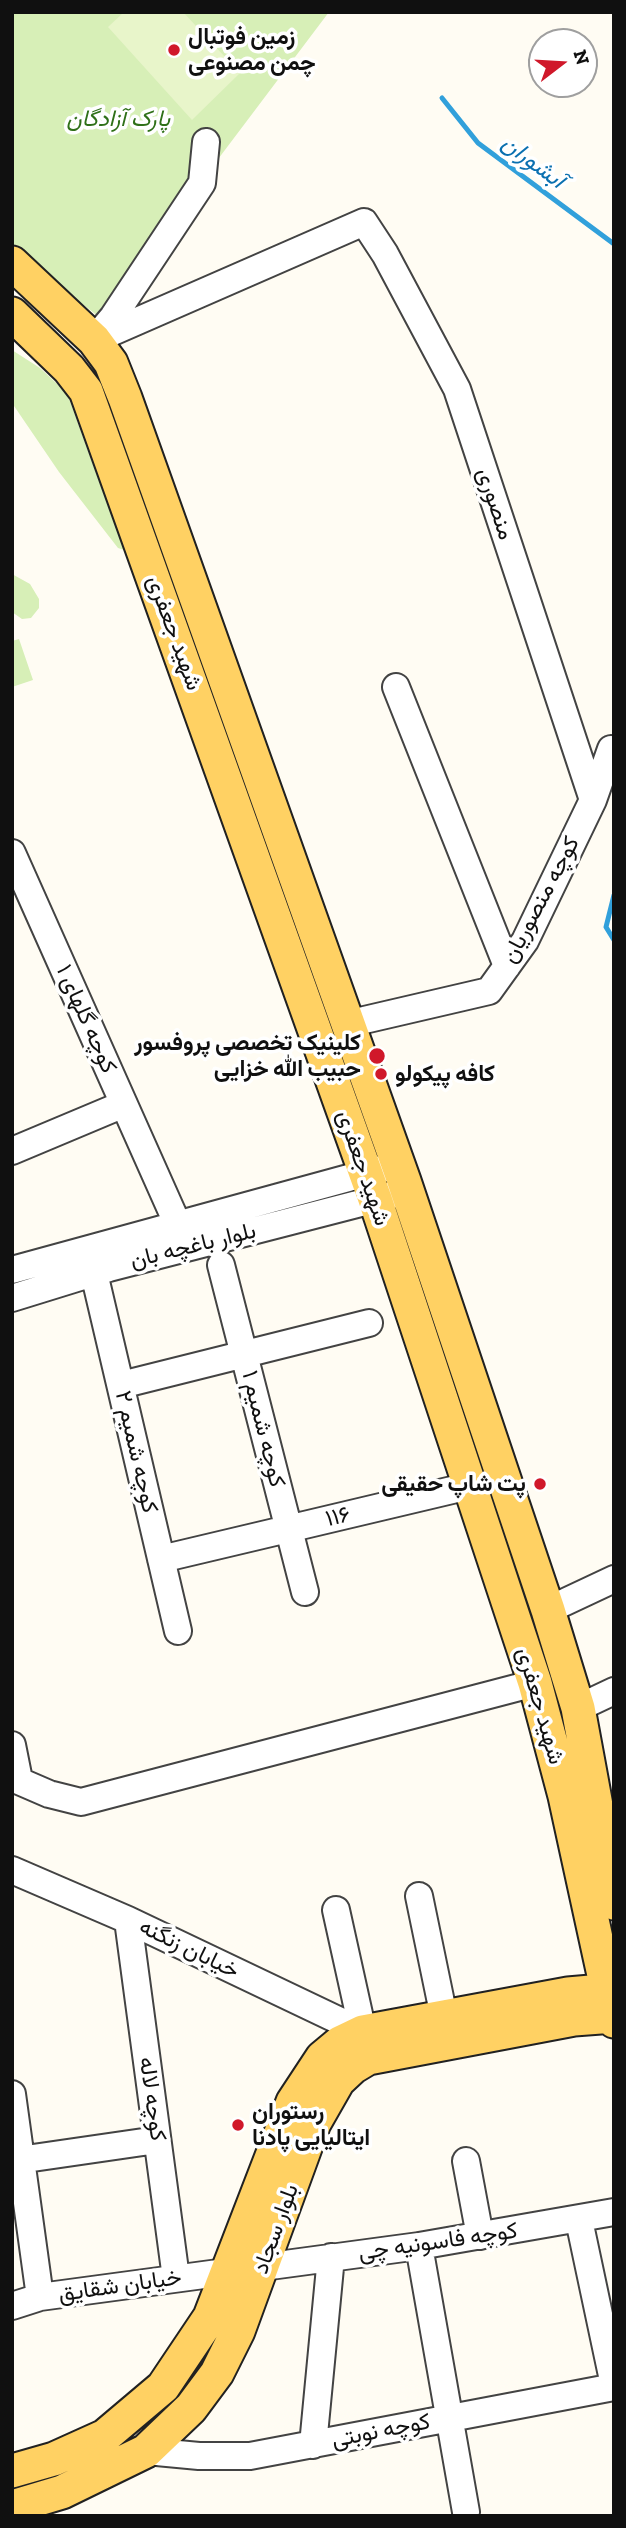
<!DOCTYPE html>
<meta charset="utf-8">
<style>
body{margin:0}
#map{position:relative;width:626px;height:2528px;overflow:hidden;background:#fffcf3;font-family:"Zilla Slab",serif}
canvas{display:block}
.frame{position:absolute;inset:0;border:14px solid #101010;pointer-events:none}
.north{position:absolute;left:528px;top:28px;width:70px;height:70px;box-sizing:border-box;background:#fff;border:2px solid #9f9f9f;border-radius:50%;rotate:73deg;font-size:19px;font-weight:700;line-height:28px;text-align:center;color:#101010}
.north::after{content:'';display:block;margin:auto;width:24px;height:32px;background:#d0182a;clip-path:polygon(50% 0,100% 100%,50% 72%,0 100%)}
</style>
<div id="map">
<canvas width="626" height="2528"></canvas>
<div class="frame"></div>
<div class="north">N</div>
</div>
<script>
const context = document.querySelector('canvas').getContext('2d');
context.lineJoin = 'round';
function paint(path, color) { context.fillStyle = color; context.fill(path, 'evenodd'); }
const poly = rows => new Path2D(rows.map(r => 'M' + r).join(''));
function trace(path, color, width, dash) { context.strokeStyle = color; context.lineWidth = width; context.lineCap = dash ? 'butt' : 'round'; context.setLineDash(dash || []); context.stroke(path); }
function label(font, color, halo, rows, align = 'center') {
  context.font = font + ' "Zilla Slab",Vazirmatn,serif'; context.lineWidth = 7; context.setLineDash([]); context.textBaseline = 'middle'; context.strokeStyle = halo; context.fillStyle = color; for (const [text, x, y, turn = 0] of rows) {
    context.save(); context.translate(x, y); context.rotate((+turn || 0) * Math.PI / 180); context.textAlign = isNaN(turn) ? turn : align; if (halo) context.strokeText(text, 0, 0); context.fillText(text, 0, 0); context.restore();
  }
}
const green = poly([
 [12,12,329,12,99,317,12,249],
 [12,350,40,368,67,393,124,550,118,548,59,472,12,403],
 [12,574,30,584,39,599,39,608,31,618,22,619,12,612],
 [19,639,33,680,12,687,12,641]
]);
const pitch = poly([
 [124,12,183,12,240,73,192,120,108,27]
]);
const stream = poly([
 [442,98,478,143,614,244],
 [614,895,606,927,614,940]
]);
const minor = poly([
 [97,336,113,317,202,183,206,142],
 [94,340,364,222,385,254,457,389,593,800],
 [396,687,507,966],
 [12,853,177,1223],
 [347,1024,489,991,525,941,593,800,611,749],
 [12,1151,124,1104],
 [221,1265,305,1592],
 [12,1270,385,1168],
 [94,1273,178,1631],
 [12,1298,109,1268,392,1195],
 [121,1385,369,1323],
 [161,1559,469,1486],
 [548,1610,614,1579],
 [578,1708,614,1691],
 [12,1745,19,1780],
 [12,1778,49,1794,81,1802,535,1683],
 [12,1870,128,1920,363,2032],
 [419,1896,444,2017],
 [336,1910,363,2032],
 [128,1920,176,2278],
 [12,2094,40,2297],
 [12,2161,157,2140],
 [466,2161,480,2236],
 [579,2220,614,2385],
 [419,2246,466,2512],
 [12,2306,40,2297,419,2246,614,2212],
 [313,2445,331,2257],
 [146,2451,199,2456,250,2456,614,2387]
]);
const major = poly([
 [12,263,94,340,111,363,125,398,404,1181,548,1610,578,1708,614,1903],
 [12,314,69,369,86,391,375,1199,535,1683,565,1796,614,2021],
 [12,2471,54,2459,105,2436,163,2387,210,2317,293,2102,322,2058,340,2043,363,2032,568,1994,614,1990],
 [12,2507,62,2492,146,2451,191,2408,217,2373,238,2331,314,2123,338,2081,353,2067,368,2058,574,2019,614,2016]
]);
const markers = [
 [174,50,7,"#d0182a"],
 [377,1056,9,"#d0182a"],
 [381,1074,7,"#d0182a"],
 [540,1484,7,"#d0182a"],
 [238,2125,7,"#d0182a"]
];
const poiNames = [
 ["زمین فوتبال",188,37],
 ["چمن مصنوعی",188,63],
 ["کلینیک تخصصی پروفسور",361,1043,"right"],
 ["حبیب الله خزایی",361,1069,"right"],
 ["کافه پیکولو",395,1074],
 ["پت شاپ حقیقی",526,1484,"right"],
 ["رستوران",252,2112],
 ["ایتالیایی پادنا",252,2138]
];
const parkNames = [
 ["پارک آزادگان",118,119]
];
const streetNames = [
 ["منصوری",495,504,72],
 ["شهید جعفری",174,633,70],
 ["کوچه منصوریان",541,900,-62],
 ["کوچه گلهای ۱",86,1019,66],
 ["شهید جعفری",363,1168,71],
 ["بلوار باغچه بان",193,1246,-14],
 ["کوچه شمیم ۱",263,1429,76],
 ["کوچه شمیم ۲",136,1452,77],
 ["۱۱۶",338,1517,-13],
 ["شهید جعفری",540,1706,74],
 ["خیابان زنگنه",189,1949,26],
 ["کوچه لاله",152,2099,82],
 ["بلوار سجاد",276,2229,-70],
 ["کوچه فاسونیه چی",438,2242,-8],
 ["خیابان شقایق",120,2286,-8],
 ["کوچه نوبتی",381,2431,-11]
];
const waterNames = [
 ["آبشوران",533,162,37]
];
paint(green, '#d7efb7');
paint(pitch, '#e8f5ca');
trace(stream, '#31a0db', 5);
trace(minor, '#434343', 30);
trace(major, '#212121', 37);
trace(minor, '#fff', 26);
trace(major, '#ffd163', 33);
for (const [x, y, r, color] of markers) { const dot = new Path2D(); dot.arc(x, y, r, 0, 2 * Math.PI); context.fillStyle = color; context.fill(dot); trace(dot, '#fff', 2.5); }
label('bold 23px', '#101010', '#fff', poiNames, 'left');
label('italic 23px', '#2f7018', '#fff', parkNames);
label('23px', '#101010', '#fff', streetNames);
label('italic 24px', '#0a70b0', '#fff', waterNames);
</script>
